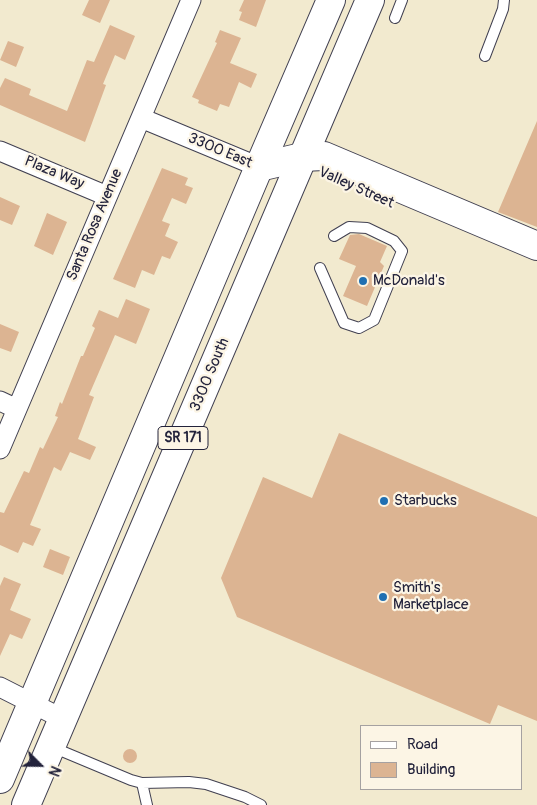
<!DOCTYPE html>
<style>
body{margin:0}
#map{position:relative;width:537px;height:805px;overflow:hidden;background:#f2eacf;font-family:Pangolin,sans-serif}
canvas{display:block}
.legend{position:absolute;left:360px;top:725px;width:162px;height:65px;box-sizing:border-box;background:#fcf5e5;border:1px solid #a5a1a1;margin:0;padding:6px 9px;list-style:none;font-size:15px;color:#22223b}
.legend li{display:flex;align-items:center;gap:10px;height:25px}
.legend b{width:25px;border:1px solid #a5a1a1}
.north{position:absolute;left:15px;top:740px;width:50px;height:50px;-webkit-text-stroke:4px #fcf5e5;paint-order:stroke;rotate:113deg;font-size:14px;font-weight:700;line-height:20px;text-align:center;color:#22223b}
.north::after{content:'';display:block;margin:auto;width:18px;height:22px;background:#22223b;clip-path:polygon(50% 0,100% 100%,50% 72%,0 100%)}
</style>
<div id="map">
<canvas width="537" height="805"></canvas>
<ul class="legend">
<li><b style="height:6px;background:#fff"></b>Road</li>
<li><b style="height:14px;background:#dcb492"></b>Building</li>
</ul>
<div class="north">N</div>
</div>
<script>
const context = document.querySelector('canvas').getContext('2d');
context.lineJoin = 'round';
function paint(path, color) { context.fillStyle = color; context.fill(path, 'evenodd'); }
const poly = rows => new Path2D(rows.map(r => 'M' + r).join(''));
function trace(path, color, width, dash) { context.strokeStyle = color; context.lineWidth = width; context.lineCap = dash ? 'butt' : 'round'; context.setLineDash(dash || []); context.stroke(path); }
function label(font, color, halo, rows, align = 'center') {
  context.font = font + ' Pangolin,sans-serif'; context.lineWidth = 4.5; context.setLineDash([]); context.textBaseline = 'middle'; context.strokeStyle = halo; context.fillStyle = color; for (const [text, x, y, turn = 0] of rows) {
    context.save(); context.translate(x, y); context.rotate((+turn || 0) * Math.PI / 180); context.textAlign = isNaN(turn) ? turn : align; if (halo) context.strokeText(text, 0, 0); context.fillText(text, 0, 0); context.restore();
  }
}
const building = poly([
 [89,0,110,0,100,23,82,15],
 [244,0,266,0,256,27,239,20,242,12,239,11],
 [110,25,135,36,125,60,115,55,103,84,106,85,85,142,0,105,0,88,5,78,31,89,29,95,67,111,87,60,94,62],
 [220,30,241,38,230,63,257,74,251,88,239,82,229,107,220,104,217,111,198,103,199,100,192,97,217,43,215,42],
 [8,41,24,47,16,67,0,60],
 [537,121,537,227,498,212],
 [162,168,188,178,185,185,193,188,186,204,172,198,162,221,170,224,165,236,178,242,170,259,162,256,154,275,142,270,135,288,113,279],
 [0,197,20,206,12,225,0,220],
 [47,213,67,222,53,255,34,246],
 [359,234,387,246,380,262,384,266,367,306,343,296,356,266,339,259,350,235],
 [126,299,150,309,136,344,115,335,89,395,94,397,78,439,96,447,90,460,70,452,61,471,54,467,30,525,41,529,33,546,23,542,18,553,0,545,0,512,4,513,24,471,29,473,40,447,43,449,58,417,55,416,60,402,62,404,81,356,83,356,95,328,92,326,99,310,118,318],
 [0,324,19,332,11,352,0,348],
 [339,433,537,517,537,721,498,705,490,724,237,617,221,578,263,477,312,498],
 [50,549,70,557,63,575,43,567],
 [4,577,21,584,10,610,31,619,22,639,10,634,0,656,0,586],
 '123 756a7 7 0 1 1 14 0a7 7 0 1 1-14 0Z'
]);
const lane = poly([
 [395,18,402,0],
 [485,56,503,9,504,0],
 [320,268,344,323,359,328,374,320,402,251,394,241,367,228,349,227,334,236],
 [52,747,131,780,142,783,189,782,206,784,245,797,261,805],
 [142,783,147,805]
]);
const street = poly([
 [141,118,259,167],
 [0,151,107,196],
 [0,401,17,409],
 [0,449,191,0],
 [0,687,63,719]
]);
const secondary = poly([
 [259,167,302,157,324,156,537,246]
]);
const primary = poly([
 [0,779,259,167,331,0],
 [26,805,370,0]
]);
const markers = [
 [363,281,5,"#1f6fb2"],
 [384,501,5,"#1f6fb2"],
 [383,597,5,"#1f6fb2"]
];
const shields = [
 [183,438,50]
];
const shieldNames = [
 ["SR 171",183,438]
];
const streetNames = [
 ["3300 East",220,151,23],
 ["Plaza Way",54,173,23],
 ["Valley Street",356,188,24],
 ["Santa Rosa Avenue",95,225,-67],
 ["3300 South",210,375,-67]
];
const poiNames = [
 ["McDonald's",373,281],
 ["Starbucks",394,501],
 ["Smith's",393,588],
 ["Marketplace",393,605]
];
paint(building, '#dcb492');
trace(lane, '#414051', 12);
trace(street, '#414051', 21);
trace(secondary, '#414051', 30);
trace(primary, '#414051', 30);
trace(lane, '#fff', 10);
trace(street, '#fff', 19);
trace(secondary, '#fff', 28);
trace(primary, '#fff', 28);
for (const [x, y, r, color] of markers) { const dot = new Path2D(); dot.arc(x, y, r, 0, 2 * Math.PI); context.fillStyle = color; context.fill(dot); trace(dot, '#fcf5e5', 2); }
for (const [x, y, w] of shields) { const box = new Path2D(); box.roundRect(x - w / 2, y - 11.5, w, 23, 4); context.fillStyle = '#fcf5e5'; context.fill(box); trace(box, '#22223b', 1); }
label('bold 14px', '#22223b', null, shieldNames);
label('15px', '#22223b', '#fcf5e5', streetNames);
label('15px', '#22223b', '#fcf5e5', poiNames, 'left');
</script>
